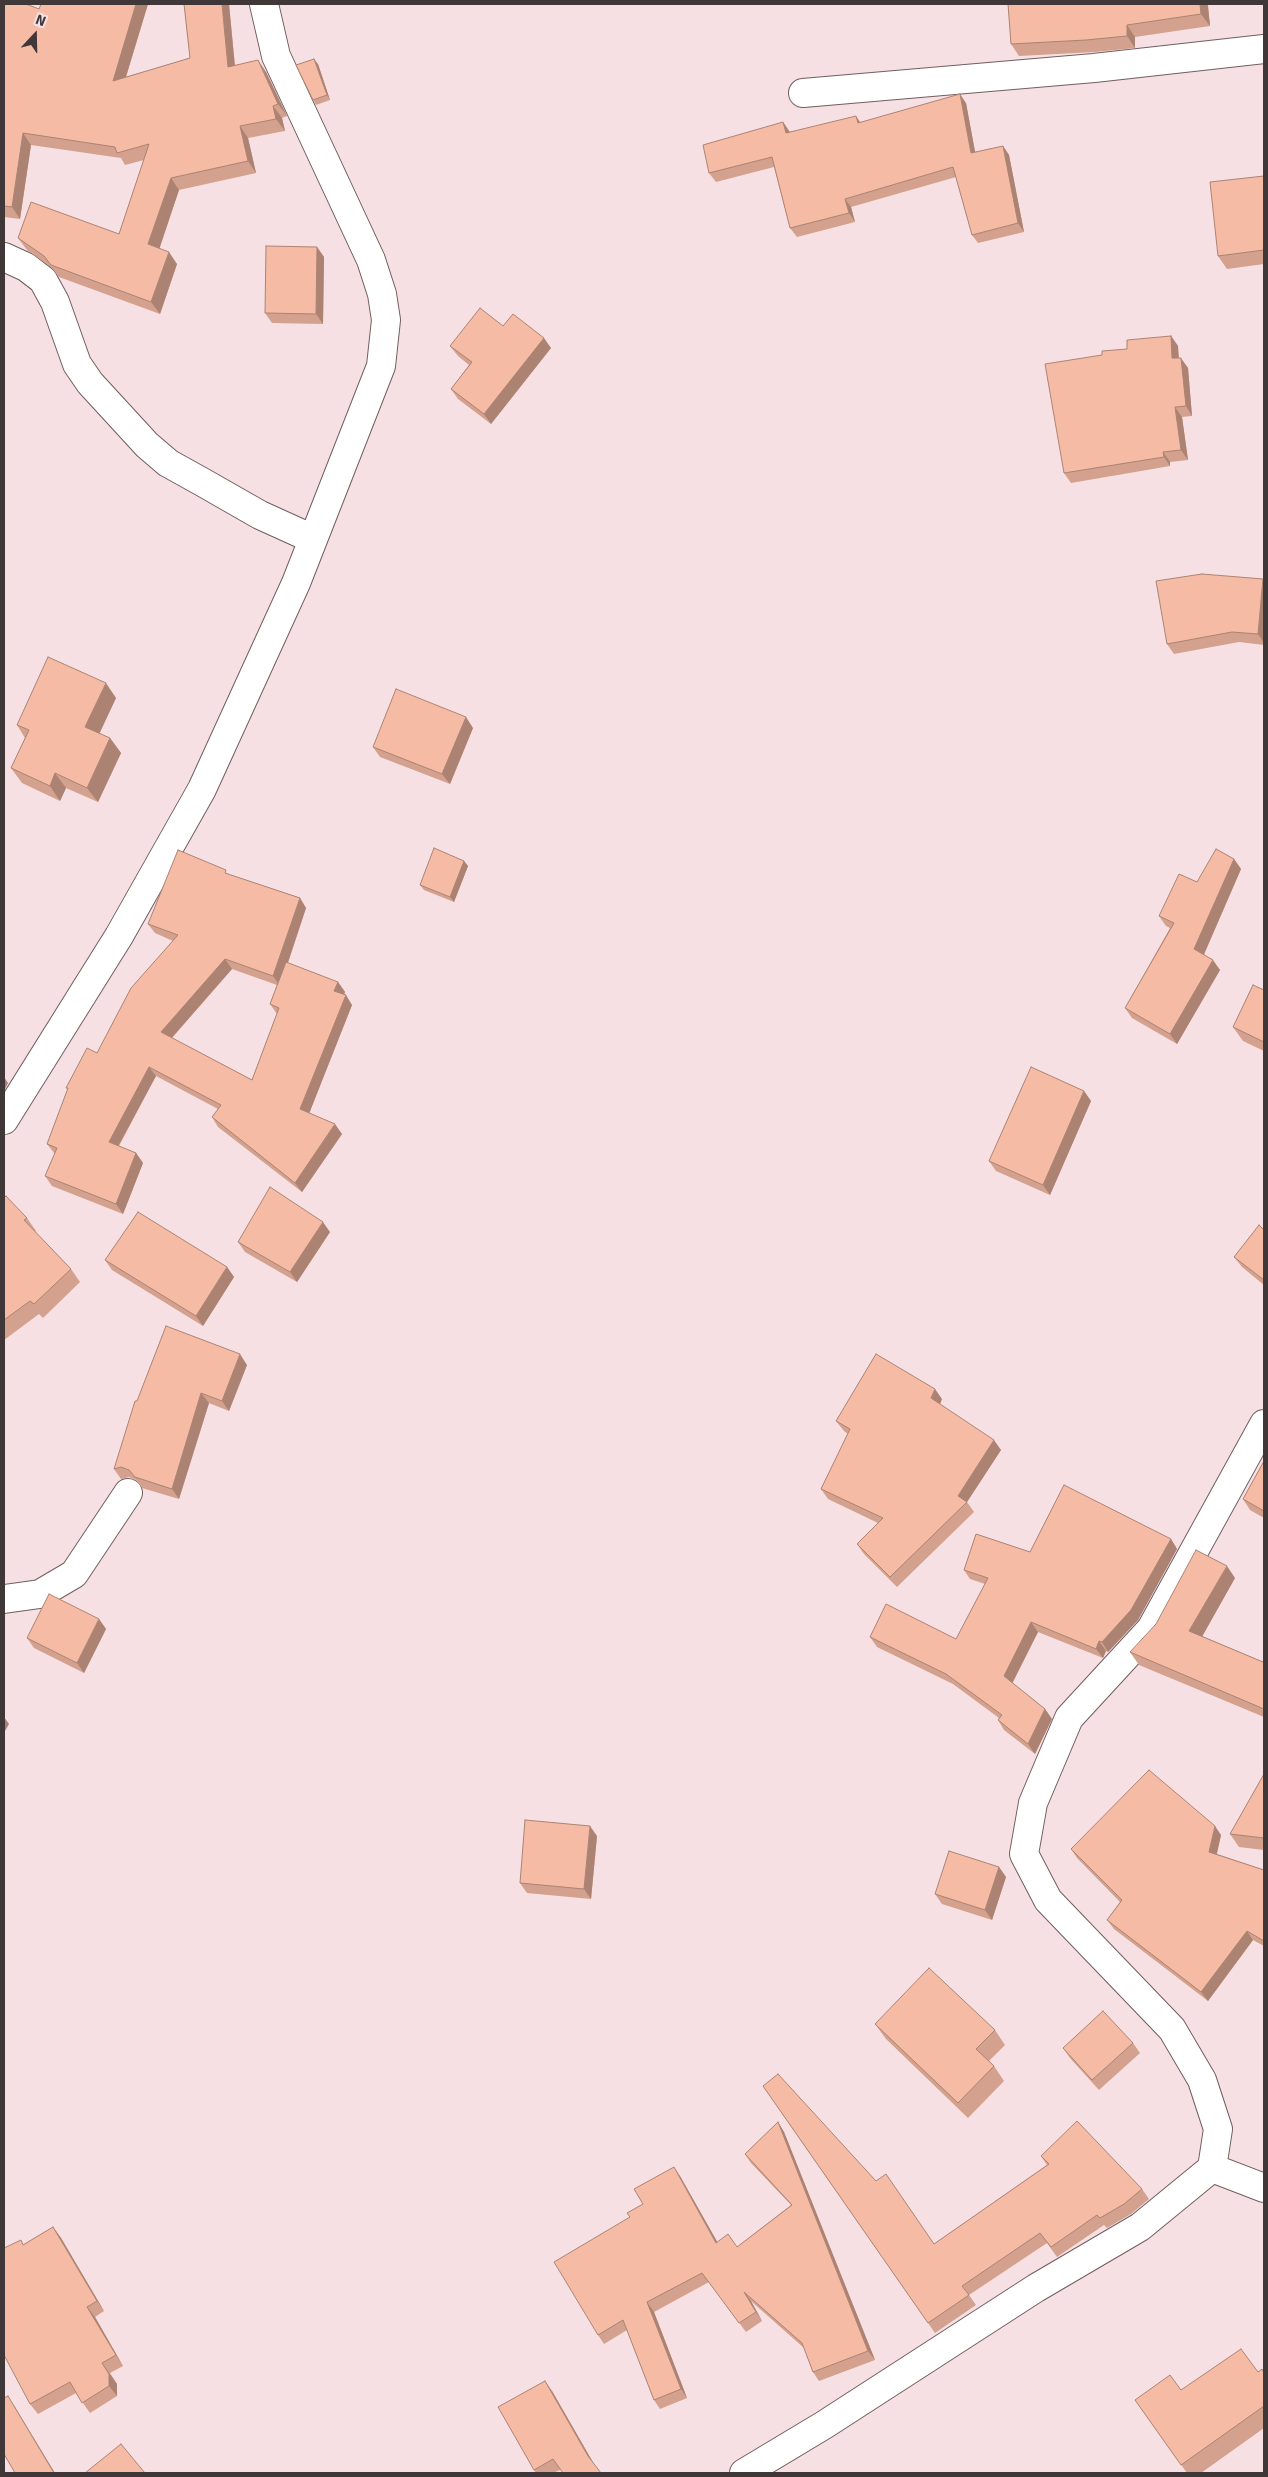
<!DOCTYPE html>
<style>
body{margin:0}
#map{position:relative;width:1268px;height:2477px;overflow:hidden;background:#f7e0e3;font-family:Signika,sans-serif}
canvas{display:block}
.frame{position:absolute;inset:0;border:5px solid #403738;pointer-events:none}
.north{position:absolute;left:10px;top:10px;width:50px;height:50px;-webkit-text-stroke:4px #f7e0e3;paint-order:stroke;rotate:21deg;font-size:14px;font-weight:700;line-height:20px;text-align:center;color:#403738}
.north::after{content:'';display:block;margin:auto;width:18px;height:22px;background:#403738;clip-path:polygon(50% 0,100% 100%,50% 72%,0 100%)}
</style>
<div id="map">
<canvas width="1268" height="2477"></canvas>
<div class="frame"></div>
<div class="north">N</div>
</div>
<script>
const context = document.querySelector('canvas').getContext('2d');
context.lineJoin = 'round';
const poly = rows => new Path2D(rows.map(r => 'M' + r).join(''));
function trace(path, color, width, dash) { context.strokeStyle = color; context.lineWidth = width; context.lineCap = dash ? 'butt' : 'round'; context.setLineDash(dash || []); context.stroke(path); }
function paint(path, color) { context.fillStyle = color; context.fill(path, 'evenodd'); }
const minor = poly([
 [803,93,1094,68,1264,49],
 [4,257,26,267,43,280,55,302,77,364,90,383,147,445,168,463,204,483,260,515,313,539],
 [4,1120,119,936,202,789,296,583,381,366,386,320,382,294,371,260,276,56,264,4],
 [4,1599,40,1594,74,1574,128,1493],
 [1212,2168,1264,2188],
 [744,2473,824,2425,1036,2288,1140,2227,1212,2168,1218,2129,1202,2080,1172,2029,1048,1900,1024,1854,1033,1803,1069,1718,1151,1629,1264,1424]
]);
const wall = poly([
 [4,4,39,9,41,4,148,4,126,77,190,58,184,4,229,4,235,65,266,72,287,116,282,118,285,131,248,138,256,173,179,190,159,248,177,264,160,314,59,277,52,268,27,250,18,238,119,234,144,160,125,165,121,158,31,145,20,219,4,217],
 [1008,4,1207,4,1208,6,1210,26,1135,37,1135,48,1095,52,1019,56,1011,44],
 [318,64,330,100,316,105,313,100],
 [966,103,975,152,1003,146,1009,155,1024,232,978,243,972,235,956,177,851,207,855,222,797,237,790,228,774,167,716,182,709,173,783,122,790,132,860,123],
 [1264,176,1264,264,1227,269,1218,256],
 [317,247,324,257,323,324,272,323,265,313],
 [503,326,551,348,491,424,458,399,451,389,469,365,458,356,450,346],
 [1171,336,1178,346,1179,358,1188,368,1192,416,1182,417,1188,460,1170,462,1170,466,1071,483,1064,473,1102,355,1127,349],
 [1264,581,1264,645,1239,642,1174,654,1167,644],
 [116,698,99,733,110,738,121,753,98,802,66,788,60,801,22,783,11,768,25,738,17,725],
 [473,728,450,784,380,757,373,747],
 [1234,859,1241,869,1204,954,1220,970,1177,1044,1132,1018,1125,1008,1170,928,1166,926,1159,916,1197,882],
 [464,861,468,866,454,902,424,890,420,885],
 [230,875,300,898,306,908,288,963,338,982,345,992,344,995,352,1005,309,1113,342,1134,302,1192,218,1127,212,1117,218,1109,156,1076,119,1146,136,1153,143,1163,123,1214,52,1186,45,1176,55,1154,47,1144,68,1089,66,1088,97,1053,173,941,155,933,148,924],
 [232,969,277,985,270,1004,277,1014,252,1080,172,1038],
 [1264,990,1264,1051,1243,1041,1233,1027],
 [1084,1091,1091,1101,1050,1195,996,1171,989,1161],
 [4,1198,27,1218,36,1231,35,1232,71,1269,80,1282,43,1318,39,1314,4,1340],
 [1264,1230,1264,1285,1242,1267,1234,1257],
 [330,1232,297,1282,245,1252,238,1242],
 [105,1260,227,1267,234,1277,203,1326,112,1270],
 [247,1365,229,1411,209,1403,179,1499,142,1488,136,1480,129,1477,121,1479,114,1469,137,1401],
 [942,1399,940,1404,1001,1450,967,1502,974,1512,897,1587,864,1554,857,1544,878,1523,828,1499,821,1489,848,1434,844,1431,836,1421],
 [1264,1461,1264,1518,1250,1510,1243,1499],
 [1171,1539,1177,1549,1138,1620,1108,1652,1106,1651,1103,1658,1038,1632,1012,1683,1045,1709,1052,1719,1035,1754,1004,1730,998,1720,999,1718,953,1684,877,1647,870,1637,956,1639,985,1584,970,1579,964,1570,1030,1552],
 [1235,1578,1202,1636,1263,1662,1264,1660,1264,1717,1139,1665,1130,1652],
 [99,1619,106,1629,84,1673,34,1648,27,1638],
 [1264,1774,1264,1850,1239,1847,1230,1834],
 [1221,1835,1217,1854,1264,1870,1264,1946,1253,1940,1208,2001,1114,1929,1107,1920,1120,1902,1077,1858,1071,1849],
 [597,1836,591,1899,527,1893,520,1883],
 [999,1867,1006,1877,992,1920,942,1904,935,1894],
 [875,2024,995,2030,1005,2045,989,2061,994,2066,1004,2081,968,2118,886,2039],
 [1133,2043,1140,2053,1099,2090,1070,2058,1063,2048],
 [763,2086,934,2244,1047,2165,1041,2156,1142,2189,1149,2199,1131,2214,1107,2228,1104,2225,1057,2257,1047,2243,969,2295,976,2305,935,2333],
 [778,2122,784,2132,875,2360,819,2381,813,2372,804,2348,751,2301,762,2321,746,2332,709,2282,654,2312,687,2398,660,2409,654,2400,627,2330,604,2344,598,2335,630,2217,643,2204,680,2176,717,2242,737,2247,791,2205,751,2163,745,2154],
 [53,2227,61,2238,104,2311,95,2317,123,2366,110,2373,117,2384,117,2396,90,2413,76,2393,38,2414,30,2404,24,2244],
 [1258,2372,1264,2373,1264,2428,1201,2473,1187,2473,1135,2400],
 [552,2391,594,2464,560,2470,553,2473,536,2473,534,2470]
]);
const shadedWall = poly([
 [136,4,148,4,121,93,113,81],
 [222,4,229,4,236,79,228,67],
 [1200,4,1207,4,1208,6,1210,26,1201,14],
 [1127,25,1135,37,1135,48,1127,36],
 [314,59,318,64,330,100,327,95],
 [258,60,266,72,287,116,278,104],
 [960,94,966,103,977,162,971,153],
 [273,106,282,118,285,131,276,119],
 [856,116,862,125,858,123],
 [783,122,789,131,793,142,786,133],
 [240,126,248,138,256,173,248,161],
 [23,133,31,145,20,219,12,207],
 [1003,146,1009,155,1024,232,1018,223],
 [171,178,179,190,157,256,148,244],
 [845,199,851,207,855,222,849,213],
 [317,247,324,257,323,324,316,314],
 [169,252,177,264,160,314,151,302],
 [1171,336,1178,346,1179,368,1172,358],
 [544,338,551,348,491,424,484,414],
 [1181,358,1188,368,1192,416,1186,406],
 [1175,407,1182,417,1188,460,1181,450],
 [1163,452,1170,462,1170,466,1164,457],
 [1263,579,1264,581,1264,643,1258,634],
 [106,683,116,698,96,741,85,727],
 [466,717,473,728,450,784,442,774],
 [110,738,121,753,98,802,87,788],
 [55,773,66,788,60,801,50,786],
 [1234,859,1241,869,1202,959,1194,949],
 [464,861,468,866,454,902,450,897],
 [300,898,306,908,280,986,273,976],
 [225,959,232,969,168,1042,161,1032],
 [1213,960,1220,970,1177,1044,1170,1034],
 [338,982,345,992,341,1001,334,991],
 [346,995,352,1005,307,1119,300,1109],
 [149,1067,156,1076,115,1152,109,1142],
 [4,1077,8,1083,4,1091],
 [1084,1091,1091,1101,1050,1195,1043,1185],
 [335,1124,342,1134,302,1192,295,1183],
 [136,1153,143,1163,123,1214,116,1204],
 [323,1222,330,1232,297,1282,290,1272],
 [227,1267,234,1277,203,1326,196,1316],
 [240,1354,247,1365,229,1411,222,1401],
 [935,1389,942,1399,938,1409,931,1398],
 [201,1393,209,1403,179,1499,172,1489],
 [994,1440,1001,1450,967,1502,958,1496],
 [1171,1539,1177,1549,1138,1620,1108,1652,1102,1642],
 [1227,1566,1235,1578,1198,1644,1189,1631],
 [99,1619,106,1629,84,1673,77,1663],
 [1031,1622,1038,1632,1011,1686,1004,1676],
 [1099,1641,1106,1651,1103,1658,1096,1649],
 [1045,1709,1052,1719,1035,1754,1028,1744],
 [4,1717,9,1724,4,1733],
 [590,1826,597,1836,591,1899,584,1889],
 [1215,1826,1221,1835,1215,1861,1209,1852],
 [999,1867,1006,1877,992,1920,985,1910],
 [1247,1931,1253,1940,1208,2001,1201,1992],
 [778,2122,784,2132,875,2360,868,2351],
 [674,2167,680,2176,723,2252,716,2243],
 [53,2227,61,2238,104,2311,97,2301],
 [744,2292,751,2301,762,2321,756,2312],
 [647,2302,654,2312,687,2398,681,2389],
 [87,2307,95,2317,123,2366,116,2355],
 [102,2363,117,2384,117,2396,109,2386],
 [545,2381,552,2391,595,2466,588,2456],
 [8,2396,15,2407,55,2473,54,2473]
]);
const building = poly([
 [4,4,26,4,39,9,41,4,136,4,113,81,190,58,184,4,222,4,228,67,258,60,278,104,273,106,276,119,240,126,248,161,171,178,148,244,169,252,151,302,51,265,44,256,18,238,31,202,119,234,149,144,117,153,115,147,23,133,12,207,4,206,4,4],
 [1008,4,1200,4,1201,14,1127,25,1127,36,1086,40,1011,44,1008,4],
 [314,59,327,95,313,100,296,65,314,59],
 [960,94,971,153,1003,146,1018,223,972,235,953,167,845,199,849,213,790,228,772,157,709,173,703,145,783,122,786,133,856,116,858,123,960,94],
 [1264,176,1264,250,1218,256,1210,182,1264,176],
 [266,246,317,247,316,314,265,313,266,246],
 [480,308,503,326,513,314,544,338,484,414,451,389,472,362,450,346,480,308],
 [1171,336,1172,358,1181,358,1186,406,1175,407,1181,450,1163,452,1164,457,1064,473,1045,364,1102,355,1102,351,1127,349,1127,340,1171,336],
 [1202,574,1263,579,1258,634,1232,632,1167,644,1156,581,1202,574],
 [48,657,106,683,85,727,110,738,87,788,55,773,50,786,11,768,29,730,17,725,48,657],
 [396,689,466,717,442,774,373,747,396,689],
 [434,848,464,861,450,897,420,885,434,848],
 [1216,849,1234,859,1194,949,1213,960,1170,1034,1125,1008,1174,923,1159,916,1179,874,1197,882,1216,849],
 [178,850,226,870,225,873,300,898,273,976,225,959,161,1032,252,1080,279,1008,270,1004,286,962,338,982,334,991,346,995,300,1109,335,1124,295,1183,212,1117,221,1105,149,1067,109,1142,136,1153,116,1204,45,1176,57,1148,47,1144,68,1088,66,1088,87,1048,97,1053,131,988,178,935,148,924,178,850],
 [1253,985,1264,990,1264,1042,1233,1027,1253,985],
 [1031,1067,1084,1091,1043,1185,989,1161,1031,1067],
 [270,1187,323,1222,290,1272,238,1242,270,1187],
 [6,1196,27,1218,24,1220,71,1269,34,1304,30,1301,4,1320,4,1198,6,1196],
 [138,1212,227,1267,196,1316,105,1260,138,1212],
 [1259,1225,1264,1230,1264,1280,1234,1257,1259,1225],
 [166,1326,240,1354,222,1401,201,1393,172,1489,135,1477,129,1470,121,1467,114,1469,135,1401,137,1401,166,1326],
 [876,1354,935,1389,931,1398,994,1440,958,1496,967,1502,890,1577,857,1544,883,1518,821,1489,850,1429,836,1421,876,1354],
 [1264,1461,1264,1511,1243,1499,1264,1461],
 [1064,1485,1171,1539,1131,1610,1102,1642,1099,1641,1096,1649,1031,1622,1004,1676,1045,1709,1028,1744,998,1720,1002,1715,946,1674,870,1637,886,1604,956,1639,988,1578,964,1570,976,1534,1030,1552,1064,1485],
 [1196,1550,1227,1566,1189,1631,1263,1662,1264,1660,1264,1709,1130,1652,1156,1624,1196,1550],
 [49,1594,99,1619,77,1663,27,1638,49,1594],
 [1149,1770,1215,1826,1209,1852,1264,1870,1264,1941,1247,1931,1201,1992,1107,1920,1122,1900,1071,1849,1149,1770],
 [1264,1774,1264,1838,1230,1834,1264,1774],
 [525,1820,590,1826,584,1889,520,1883,525,1820],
 [949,1851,999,1867,985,1910,935,1894,949,1851],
 [929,1968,995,2030,976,2049,994,2066,958,2103,875,2024,929,1968],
 [1103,2011,1133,2043,1092,2080,1063,2048,1103,2011],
 [778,2074,876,2181,886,2174,934,2244,1049,2164,1041,2156,1077,2121,1142,2189,1124,2204,1100,2218,1097,2215,1051,2247,1040,2233,962,2286,969,2295,928,2323,763,2086,778,2074],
 [778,2122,868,2351,813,2372,802,2343,744,2292,756,2312,739,2323,702,2273,647,2302,681,2389,654,2400,623,2320,598,2335,554,2262,630,2217,627,2213,643,2204,634,2189,674,2167,716,2243,728,2234,737,2247,792,2205,745,2154,778,2122],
 [53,2227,97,2301,87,2307,116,2355,102,2363,109,2374,109,2386,82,2403,70,2382,30,2404,4,2355,4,2248,21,2240,23,2245,53,2227],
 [1241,2349,1258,2372,1262,2369,1264,2373,1264,2406,1181,2465,1135,2400,1170,2375,1181,2390,1241,2349],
 [545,2381,588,2456,601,2473,563,2473,553,2459,534,2470,498,2407,545,2381],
 [8,2396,54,2473,15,2473,4,2454,4,2398,8,2396],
 [121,2444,145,2473,85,2473,121,2444]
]);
trace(minor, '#715e60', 30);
trace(minor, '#fff', 28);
paint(wall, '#d3a18d');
paint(shadedWall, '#ac8373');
paint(building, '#f5bba4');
trace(building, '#ac8373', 1);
</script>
